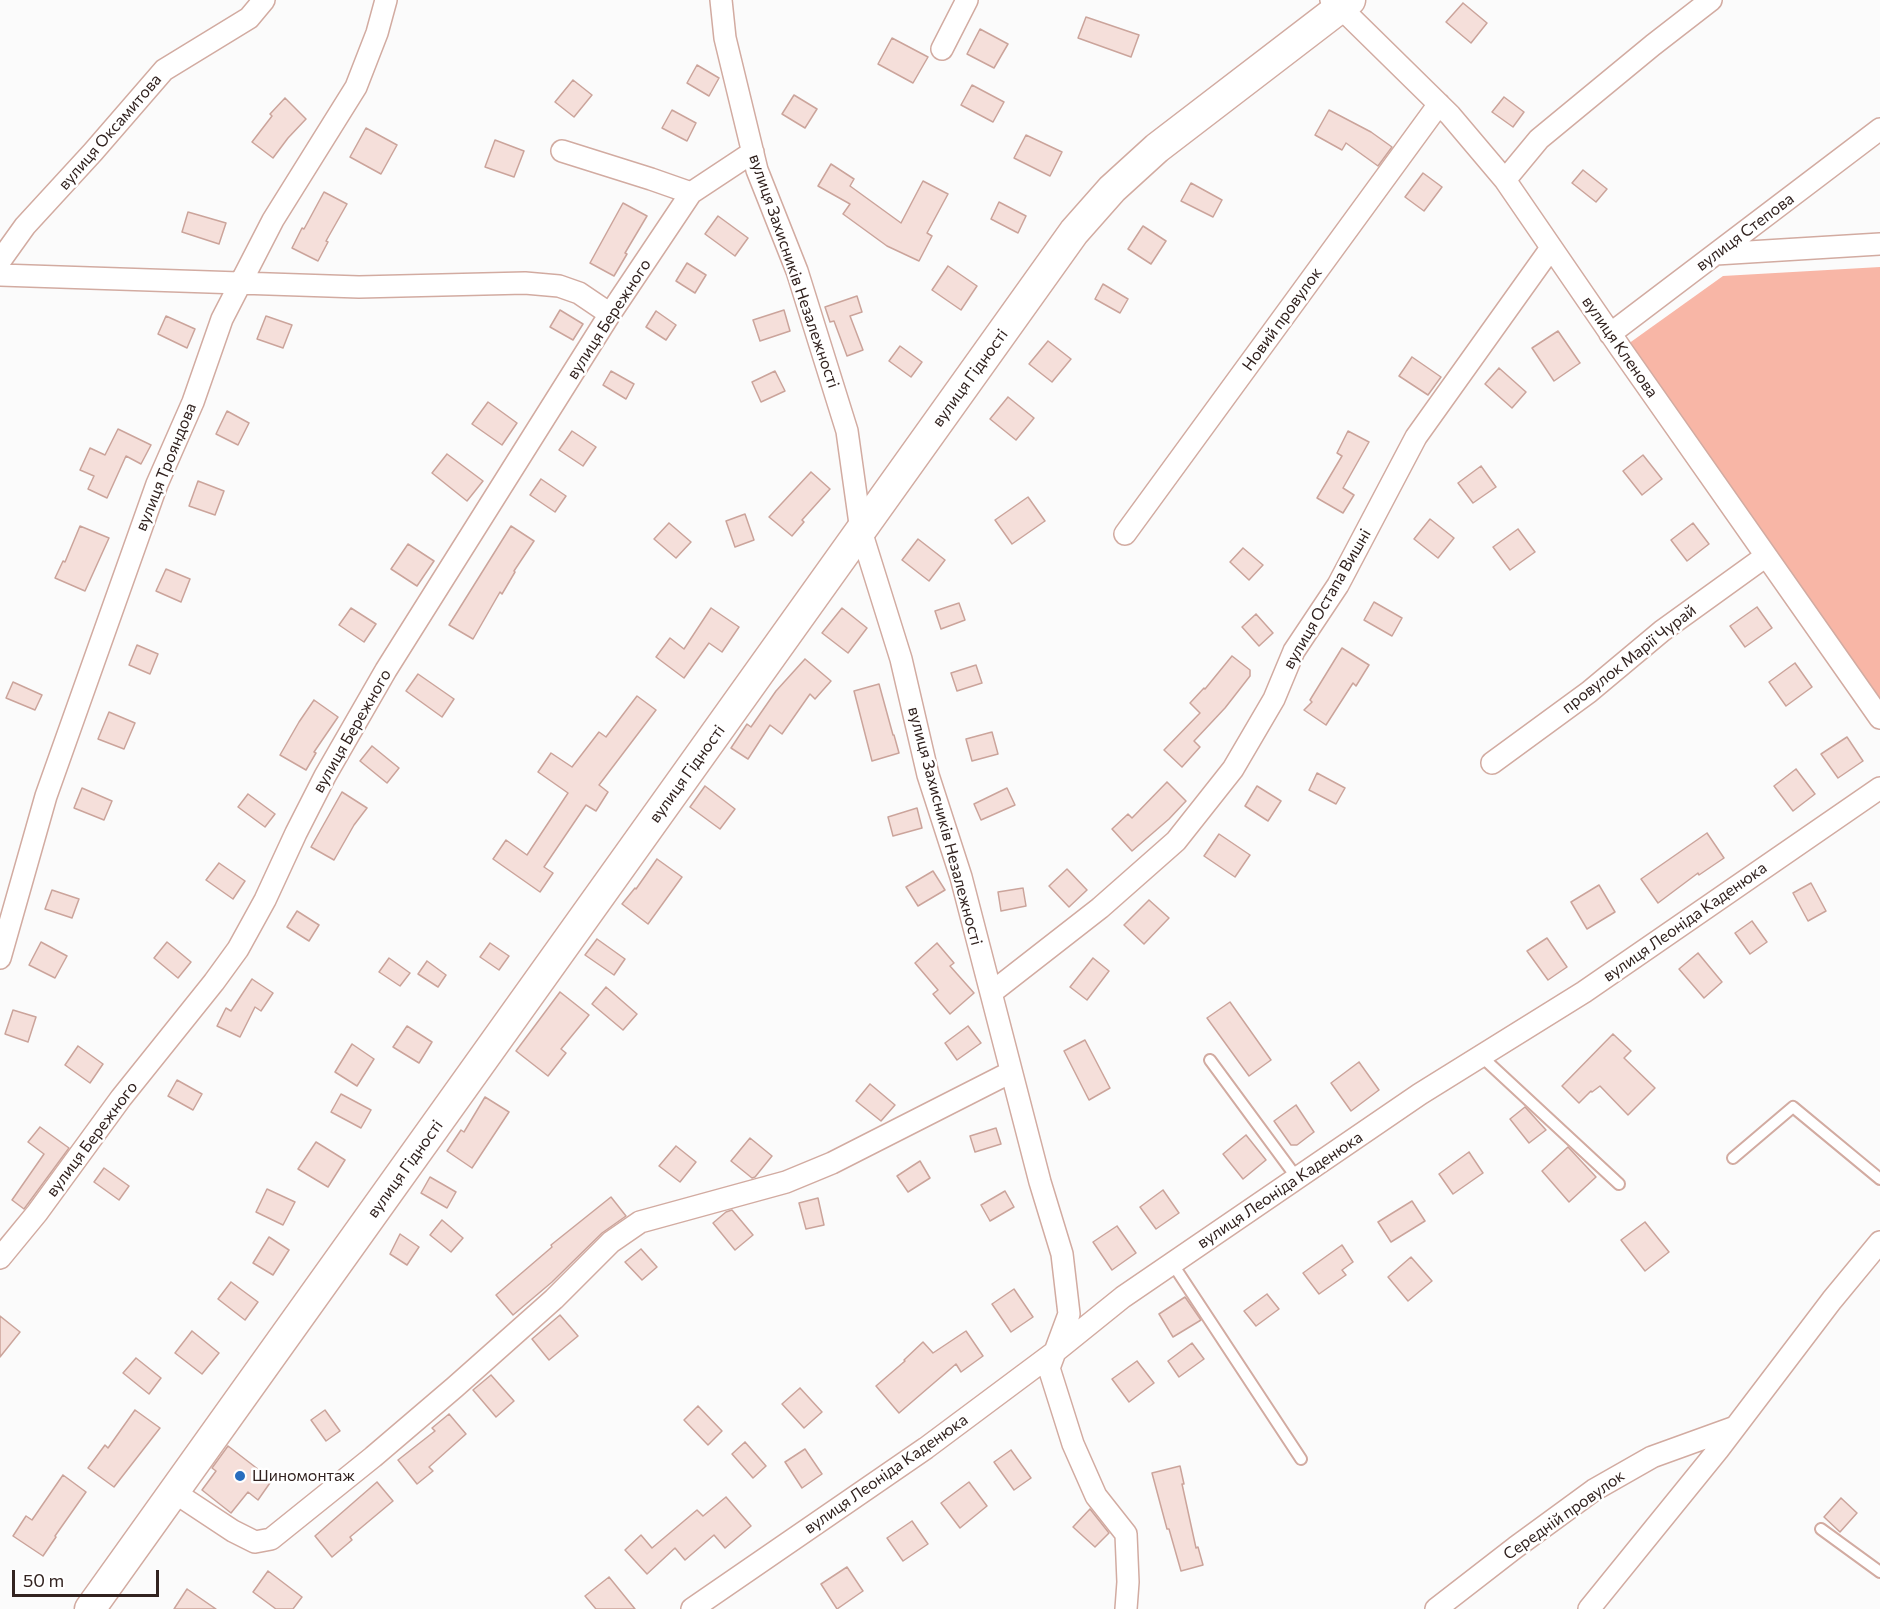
<!DOCTYPE html>
<meta charset="utf-8">
<style>
body{margin:0}
#map{position:relative;width:1880px;height:1609px;overflow:hidden;background:#fbfbfb;font-family:Commissioner,sans-serif}
canvas{display:block}
.scale{position:absolute;left:12px;top:1570px;width:147px;height:27px;box-sizing:border-box;border:3px solid #31221f;border-top:0;padding-left:8px;font-size:18px;line-height:21px;white-space:nowrap;color:#31221f;-webkit-text-stroke:4px #fff;paint-order:stroke}
</style>
<div id="map">
<canvas width="1880" height="1609"></canvas>
<div class="scale">50 m</div>
</div>
<script>
const context = document.querySelector('canvas').getContext('2d');
context.lineJoin = 'round';
function paint(path, color) { context.fillStyle = color; context.fill(path, 'evenodd'); }
const poly = rows => new Path2D(rows.map(r => 'M' + r).join(''));
function trace(path, color, width, dash) { context.strokeStyle = color; context.lineWidth = width; context.lineCap = dash ? 'butt' : 'round'; context.setLineDash(dash || []); context.stroke(path); }
function label(font, color, halo, rows, align = 'center') {
  context.font = font + ' Commissioner,sans-serif'; context.lineWidth = 5; context.setLineDash([]); context.textBaseline = 'middle'; context.strokeStyle = halo; context.fillStyle = color; for (const [text, x, y, turn = 0] of rows) {
    context.save(); context.translate(x, y); context.rotate((+turn || 0) * Math.PI / 180); context.textAlign = isNaN(turn) ? turn : align; if (halo) context.strokeText(text, 0, 0); context.fillText(text, 0, 0); context.restore();
  }
}
const green = poly([
 [1880,267,1880,718,1621,349,1723,276]
]);
const building = poly([
 [1463,3,1487,23,1471,43,1446,22,1463,3],
 [1086,17,1139,35,1131,57,1078,38,1086,17],
 [980,29,1008,44,994,68,967,54,980,29],
 [892,38,928,57,913,83,878,64,892,38],
 [697,65,719,78,709,96,687,83,697,65],
 [573,80,592,95,574,117,555,102,573,80],
 [972,85,1004,102,993,122,961,105,972,85],
 [794,95,817,109,805,128,782,114,794,95],
 [1504,97,1524,112,1513,127,1492,112,1504,97],
 [285,98,306,119,288,138,273,158,252,142,272,116,270,114,285,98],
 [672,110,696,123,687,141,662,128,672,110],
 [1329,110,1371,132,1392,147,1378,166,1346,143,1342,150,1315,135,1329,110],
 [366,128,397,145,381,174,350,157,366,128],
 [1026,135,1062,152,1050,176,1014,158,1026,135],
 [495,140,524,151,514,177,485,167,495,140],
 [831,164,854,179,850,186,901,223,923,181,948,194,927,233,932,236,919,261,887,246,843,214,850,204,818,186,831,164],
 [1583,170,1607,189,1596,202,1572,183,1583,170],
 [1423,173,1442,187,1424,211,1405,197,1423,173],
 [1191,183,1222,200,1213,217,1181,201,1191,183],
 [324,192,347,204,326,241,328,242,318,261,292,248,302,228,304,229,324,192],
 [999,202,1026,216,1018,233,991,219,999,202],
 [623,203,647,216,625,253,627,254,614,276,590,263,623,203],
 [188,212,226,223,219,244,182,232,188,212],
 [718,216,748,238,735,256,705,234,718,216],
 [1143,226,1166,241,1151,264,1128,249,1143,226],
 [687,263,706,275,695,293,676,281,687,263],
 [948,266,977,286,961,310,932,290,948,266],
 [1103,284,1128,299,1120,313,1095,299,1103,284],
 [857,296,862,312,850,316,863,350,847,356,834,321,830,322,825,307,857,296],
 [560,310,583,324,573,340,550,327,560,310],
 [784,310,790,331,760,341,753,320,784,310],
 [656,311,676,325,666,340,646,327,656,311],
 [166,316,195,329,187,348,158,334,166,316],
 [266,316,292,325,283,348,257,339,266,316],
 [1558,331,1580,363,1554,381,1532,348,1558,331],
 [1048,341,1071,359,1052,382,1029,364,1048,341],
 [900,346,922,362,911,377,889,361,900,346],
 [1412,357,1441,377,1428,395,1399,376,1412,357],
 [1499,368,1526,392,1512,408,1485,384,1499,368],
 [611,371,634,384,626,399,603,385,611,371],
 [775,371,785,391,761,402,752,382,775,371],
 [1008,397,1034,418,1016,440,990,419,1008,397],
 [488,402,517,423,502,445,472,424,488,402],
 [227,411,249,423,238,445,216,434,227,411],
 [118,429,151,445,141,464,126,456,107,498,88,489,94,476,80,470,90,448,105,455,118,429],
 [572,431,596,447,583,466,559,450,572,431],
 [1348,431,1369,442,1343,488,1354,495,1343,513,1317,498,1342,456,1337,453,1348,431],
 [447,454,483,481,467,501,432,473,447,454],
 [1643,455,1662,479,1642,495,1623,471,1643,455],
 [1481,466,1496,487,1473,503,1458,483,1481,466],
 [811,472,830,489,802,520,804,522,792,536,769,517,811,472],
 [541,479,566,496,555,512,530,495,541,479],
 [198,481,224,491,215,515,189,506,198,481],
 [1028,497,1045,521,1012,544,995,520,1028,497],
 [745,514,754,540,735,547,726,521,745,514],
 [1430,519,1454,538,1438,558,1414,539,1430,519],
 [669,523,691,542,676,558,654,539,669,523],
 [1693,523,1709,544,1687,561,1671,540,1693,523],
 [80,526,109,538,85,591,55,578,63,561,65,562,80,526],
 [511,526,534,541,514,571,515,572,502,594,500,592,473,639,449,625,511,526],
 [1518,529,1535,552,1510,570,1493,547,1518,529],
 [918,539,945,560,929,581,902,560,918,539],
 [408,544,434,561,417,586,391,569,408,544],
 [1243,548,1263,565,1249,580,1230,562,1243,548],
 [166,569,190,579,181,602,156,591,166,569],
 [1374,602,1402,618,1392,636,1364,620,1374,602],
 [959,603,965,620,941,629,935,611,959,603],
 [1757,607,1772,628,1745,647,1730,626,1757,607],
 [351,608,376,624,364,642,339,625,351,608],
 [711,608,739,627,722,652,709,643,684,678,656,657,670,638,684,649,711,608],
 [842,608,867,628,848,653,822,633,842,608],
 [1256,614,1273,633,1259,646,1242,627,1256,614],
 [137,645,158,654,150,674,129,665,137,645],
 [1342,648,1369,665,1356,686,1353,683,1326,725,1304,710,1312,702,1310,700,1342,648],
 [1232,656,1250,670,1250,676,1225,708,1194,741,1200,747,1182,767,1164,750,1200,713,1190,703,1204,688,1205,689,1232,656],
 [805,659,831,681,815,699,810,694,782,734,770,725,748,759,731,748,747,724,751,727,776,691,805,659],
 [1795,663,1812,687,1786,706,1769,682,1795,663],
 [976,665,982,683,957,691,951,673,976,665],
 [418,674,454,699,442,717,406,691,418,674],
 [13,682,42,695,35,710,6,698,13,682],
 [879,684,893,735,894,735,899,753,872,761,854,691,879,684],
 [637,696,656,710,599,785,608,792,596,811,586,805,544,867,553,873,540,892,493,859,506,840,527,855,568,793,538,772,551,753,572,767,599,732,606,737,637,696],
 [314,700,338,717,314,752,316,753,306,770,280,755,299,722,314,700],
 [109,712,135,723,124,749,98,739,109,712],
 [992,732,998,754,972,761,966,739,992,732],
 [1847,737,1863,761,1838,778,1821,754,1847,737],
 [372,746,399,768,387,783,360,761,372,746],
 [1796,769,1815,794,1793,811,1774,786,1796,769],
 [1317,773,1345,788,1336,804,1309,790,1317,773],
 [1167,782,1186,801,1169,819,1132,851,1112,829,1128,814,1132,818,1167,782],
 [705,786,735,809,720,829,690,807,705,786],
 [1257,786,1281,801,1268,821,1245,806,1257,786],
 [82,788,112,801,104,820,74,808,82,788],
 [1007,788,1015,805,981,820,974,804,1007,788],
 [342,792,367,808,354,825,334,860,311,847,342,792],
 [248,794,275,814,265,827,238,807,248,794],
 [917,808,922,828,893,836,888,817,917,808],
 [1707,833,1724,858,1699,875,1698,873,1658,903,1641,879,1707,833],
 [1219,834,1250,855,1235,877,1204,856,1219,834],
 [657,859,682,877,648,924,622,904,635,888,636,889,657,859],
 [219,863,245,881,233,899,206,880,219,863],
 [1067,869,1087,890,1069,907,1049,886,1067,869],
 [933,871,945,890,918,906,906,887,933,871],
 [1811,883,1826,911,1808,921,1793,893,1811,883],
 [1599,885,1615,912,1587,929,1571,902,1599,885],
 [1023,888,1026,906,1001,911,998,892,1023,888],
 [52,890,79,899,72,918,45,909,52,890],
 [1149,900,1169,918,1144,944,1124,925,1149,900],
 [297,911,319,925,309,941,287,927,297,911],
 [1752,921,1767,942,1750,954,1735,933,1752,921],
 [1547,938,1567,967,1548,980,1527,951,1547,938],
 [597,939,625,959,614,975,585,955,597,939],
 [41,942,67,956,55,978,29,965,41,942],
 [167,942,191,962,178,978,154,958,167,942],
 [490,943,509,956,499,970,480,957,490,943],
 [937,943,954,963,950,966,974,993,950,1014,933,994,938,990,915,963,937,943],
 [1698,953,1722,982,1704,998,1679,969,1698,953],
 [389,958,410,973,400,986,379,972,389,958],
 [1093,958,1109,971,1087,1000,1070,987,1093,958],
 [427,961,446,975,438,987,418,974,427,961],
 [252,979,273,993,261,1011,255,1007,240,1037,217,1026,226,1008,231,1011,252,979],
 [606,987,637,1014,623,1030,592,1004,606,987],
 [560,992,589,1015,561,1049,566,1053,548,1076,516,1051,560,992],
 [1230,1002,1271,1060,1249,1076,1207,1018,1230,1002],
 [13,1010,36,1017,28,1042,5,1034,13,1010],
 [407,1026,432,1042,419,1063,393,1047,407,1026],
 [968,1026,981,1043,957,1060,945,1043,968,1026],
 [1613,1034,1631,1051,1624,1058,1655,1088,1628,1115,1600,1086,1592,1092,1591,1091,1579,1103,1562,1086,1613,1034],
 [1085,1040,1110,1088,1089,1100,1064,1051,1085,1040],
 [352,1044,374,1059,357,1086,335,1072,352,1044],
 [78,1046,103,1064,90,1083,65,1065,78,1046],
 [1359,1062,1379,1090,1351,1111,1331,1083,1359,1062],
 [177,1080,202,1094,193,1110,168,1096,177,1080],
 [870,1084,895,1105,881,1121,856,1101,870,1084],
 [341,1094,371,1110,361,1128,331,1112,341,1094],
 [485,1097,509,1112,472,1168,447,1151,461,1130,464,1132,485,1097],
 [1296,1105,1314,1132,1297,1145,1291,1145,1274,1121,1296,1105],
 [1525,1107,1546,1130,1529,1143,1510,1119,1525,1107],
 [40,1127,69,1148,24,1209,12,1200,44,1154,28,1142,40,1127],
 [996,1128,1001,1144,975,1152,970,1136,996,1128],
 [1246,1135,1266,1160,1243,1179,1223,1154,1246,1135],
 [750,1138,772,1156,755,1177,752,1178,731,1161,750,1138],
 [316,1142,345,1160,328,1187,298,1169,316,1142],
 [676,1146,696,1162,680,1182,659,1166,676,1146],
 [1568,1147,1596,1177,1569,1202,1542,1171,1568,1147],
 [1469,1152,1483,1173,1453,1194,1439,1174,1469,1152],
 [920,1161,930,1178,908,1192,897,1176,920,1161],
 [104,1168,129,1186,119,1200,94,1182,104,1168],
 [430,1177,456,1192,447,1208,421,1193,430,1177],
 [267,1189,295,1202,283,1225,256,1212,267,1189],
 [1163,1190,1179,1213,1156,1229,1140,1207,1163,1190],
 [1005,1191,1014,1207,990,1221,981,1205,1005,1191],
 [611,1197,626,1216,602,1233,552,1282,513,1315,496,1295,552,1247,551,1245,611,1197],
 [818,1198,824,1225,806,1229,799,1203,818,1198],
 [1412,1201,1425,1221,1391,1242,1378,1222,1412,1201],
 [732,1210,753,1235,735,1250,713,1223,726,1212,732,1210],
 [442,1220,463,1238,451,1252,430,1235,442,1220],
 [1645,1222,1669,1252,1645,1271,1621,1240,1645,1222],
 [1117,1226,1136,1253,1112,1270,1093,1242,1117,1226],
 [400,1234,419,1247,407,1265,390,1254,400,1234],
 [269,1237,289,1250,273,1275,253,1263,269,1237],
 [1342,1245,1353,1262,1342,1270,1346,1275,1319,1294,1303,1273,1342,1245],
 [641,1249,657,1267,642,1280,625,1262,641,1249],
 [1411,1257,1432,1281,1408,1301,1388,1277,1411,1257],
 [231,1282,258,1302,245,1320,218,1299,231,1282],
 [1014,1289,1033,1317,1011,1332,992,1304,1014,1289],
 [1267,1294,1279,1309,1256,1326,1244,1311,1267,1294],
 [1185,1297,1201,1320,1173,1337,1159,1314,1185,1297],
 [560,1315,578,1336,549,1360,532,1339,560,1315],
 [0,1316,20,1332,0,1357,0,1316],
 [192,1331,219,1353,202,1374,175,1353,192,1331],
 [966,1331,983,1356,961,1372,956,1364,899,1413,876,1386,905,1361,904,1360,923,1342,933,1353,966,1331],
 [1192,1343,1204,1359,1179,1377,1168,1361,1192,1343],
 [136,1358,161,1378,149,1394,123,1373,136,1358],
 [1137,1361,1154,1383,1129,1402,1112,1379,1137,1361],
 [491,1375,514,1401,496,1417,473,1390,491,1375],
 [800,1388,822,1412,804,1428,782,1404,800,1388],
 [698,1406,722,1431,708,1445,684,1420,698,1406],
 [135,1410,160,1428,114,1487,88,1468,105,1445,108,1448,135,1410],
 [325,1410,340,1431,326,1441,311,1420,325,1410],
 [449,1414,466,1434,429,1467,433,1471,417,1484,398,1460,435,1431,432,1428,449,1414],
 [745,1442,766,1466,753,1478,732,1454,745,1442],
 [228,1446,272,1480,258,1500,248,1492,231,1513,202,1490,216,1471,212,1468,228,1446],
 [805,1449,822,1474,802,1488,785,1462,805,1449],
 [1011,1450,1031,1478,1014,1490,994,1462,1011,1450],
 [1180,1466,1184,1484,1182,1484,1196,1548,1198,1547,1203,1565,1181,1571,1169,1529,1167,1529,1152,1473,1180,1466],
 [63,1475,86,1492,55,1536,56,1537,43,1556,13,1536,26,1516,32,1520,63,1475],
 [377,1482,393,1501,350,1537,352,1540,332,1557,315,1536,377,1482],
 [969,1482,987,1506,960,1528,941,1503,969,1482],
 [726,1497,751,1526,725,1548,714,1535,685,1560,675,1548,647,1574,625,1550,641,1535,652,1548,697,1510,703,1516,726,1497],
 [1841,1498,1857,1513,1840,1532,1824,1517,1841,1498],
 [1090,1509,1109,1533,1095,1547,1073,1527,1090,1509],
 [912,1521,928,1544,903,1561,887,1538,912,1521],
 [847,1567,863,1591,837,1609,821,1584,847,1567],
 [268,1571,302,1597,293,1609,276,1609,253,1592,268,1571],
 [609,1577,635,1609,596,1609,585,1596,609,1577],
 [187,1589,216,1609,174,1609,187,1589]
]);
const lane = poly([
 [1481,1056,1619,1184],
 [1210,1060,1297,1178],
 [1733,1158,1793,1107,1880,1179],
 [1172,1263,1301,1459],
 [1821,1529,1880,1572]
]);
const street = poly([
 [721,0,725,38,757,170,797,271,847,431,861,531,901,659,928,775,961,877,1040,1182,1062,1254,1069,1314,1049,1368,1073,1444,1096,1496,1126,1534,1128,1582,1126,1609],
 [1331,0,1340,7,1450,115,1505,180,1621,349,1880,718],
 [942,49,967,0],
 [562,151,651,179,691,193],
 [1505,180,1539,139,1653,45,1711,0],
 [1716,254,1880,244],
 [0,261,25,226,93,152,164,70,249,18,264,0],
 [0,275,359,287,525,283,559,286,579,293,610,314],
 [1610,334,1880,129],
 [1125,534,1439,104],
 [1492,763,1589,692,1662,631,1766,556],
 [0,958,46,796,157,484,193,402,222,319,273,220,356,87,377,33,386,0],
 [991,993,1100,908,1176,841,1233,769,1274,699,1294,651,1338,585,1416,437,1551,248],
 [0,1258,37,1213,121,1098,214,982,238,949,265,900,296,833,325,776,386,670,608,317,691,193,753,152],
 [174,1492,233,1531,255,1542,271,1539,373,1457,455,1387,554,1299,611,1242,640,1222,786,1182,832,1163,1011,1072],
 [692,1609,926,1448,1056,1351,1123,1297,1420,1094,1584,992,1880,788],
 [1436,1609,1516,1547,1594,1490,1652,1457,1735,1427],
 [1589,1609,1718,1450,1832,1300,1880,1242]
]);
const secondary = poly([
 [90,1609,1074,232,1112,189,1157,148,1350,0]
]);
const markers = [
 [240,1476,6,"#286dbe"]
];
const streetNames = [
 ["вулиця Оксамитова",110,132,-49],
 ["вулиця Степова",1745,232,-37],
 ["вулиця Захисників Незалежності",794,271,71],
 ["вулиця Бережного",609,319,-57],
 ["Новий провулок",1282,319,-54],
 ["вулиця Кленова",1620,347,55],
 ["вулиця Гідності",970,378,-54],
 ["вулиця Трояндова",166,467,-68],
 ["вулиця Остапа Вишні",1327,599,-60],
 ["провулок Марії Чурай",1629,659,-38],
 ["вулиця Бережного",352,731,-60],
 ["вулиця Гідності",687,774,-54],
 ["вулиця Захисників Незалежності",945,826,75],
 ["вулиця Леоніда Каденюка",1685,922,-35],
 ["вулиця Бережного",92,1139,-53],
 ["вулиця Гідності",405,1169,-54],
 ["вулиця Леоніда Каденюка",1280,1190,-34],
 ["вулиця Леоніда Каденюка",886,1474,-35],
 ["Середній провулок",1564,1515,-35]
];
const poiNames = [
 ["Шиномонтаж",252,1476]
];
paint(green, '#f8b6a6');
paint(building, '#f5dfda');
trace(building, '#cba49b', 1.5);
trace(lane, '#d2aba1', 14);
trace(street, '#d2aba1', 24);
trace(secondary, '#d2aba1', 33);
trace(lane, '#fff', 10);
trace(street, '#fff', 21);
trace(secondary, '#fff', 30);
for (const [x, y, r, color] of markers) { const dot = new Path2D(); dot.arc(x, y, r, 0, 2 * Math.PI); context.fillStyle = color; context.fill(dot); trace(dot, '#fff', 2); }
label('16px', '#31221f', '#fff', streetNames);
label('16px', '#31221f', '#fff', poiNames, 'left');
</script>
